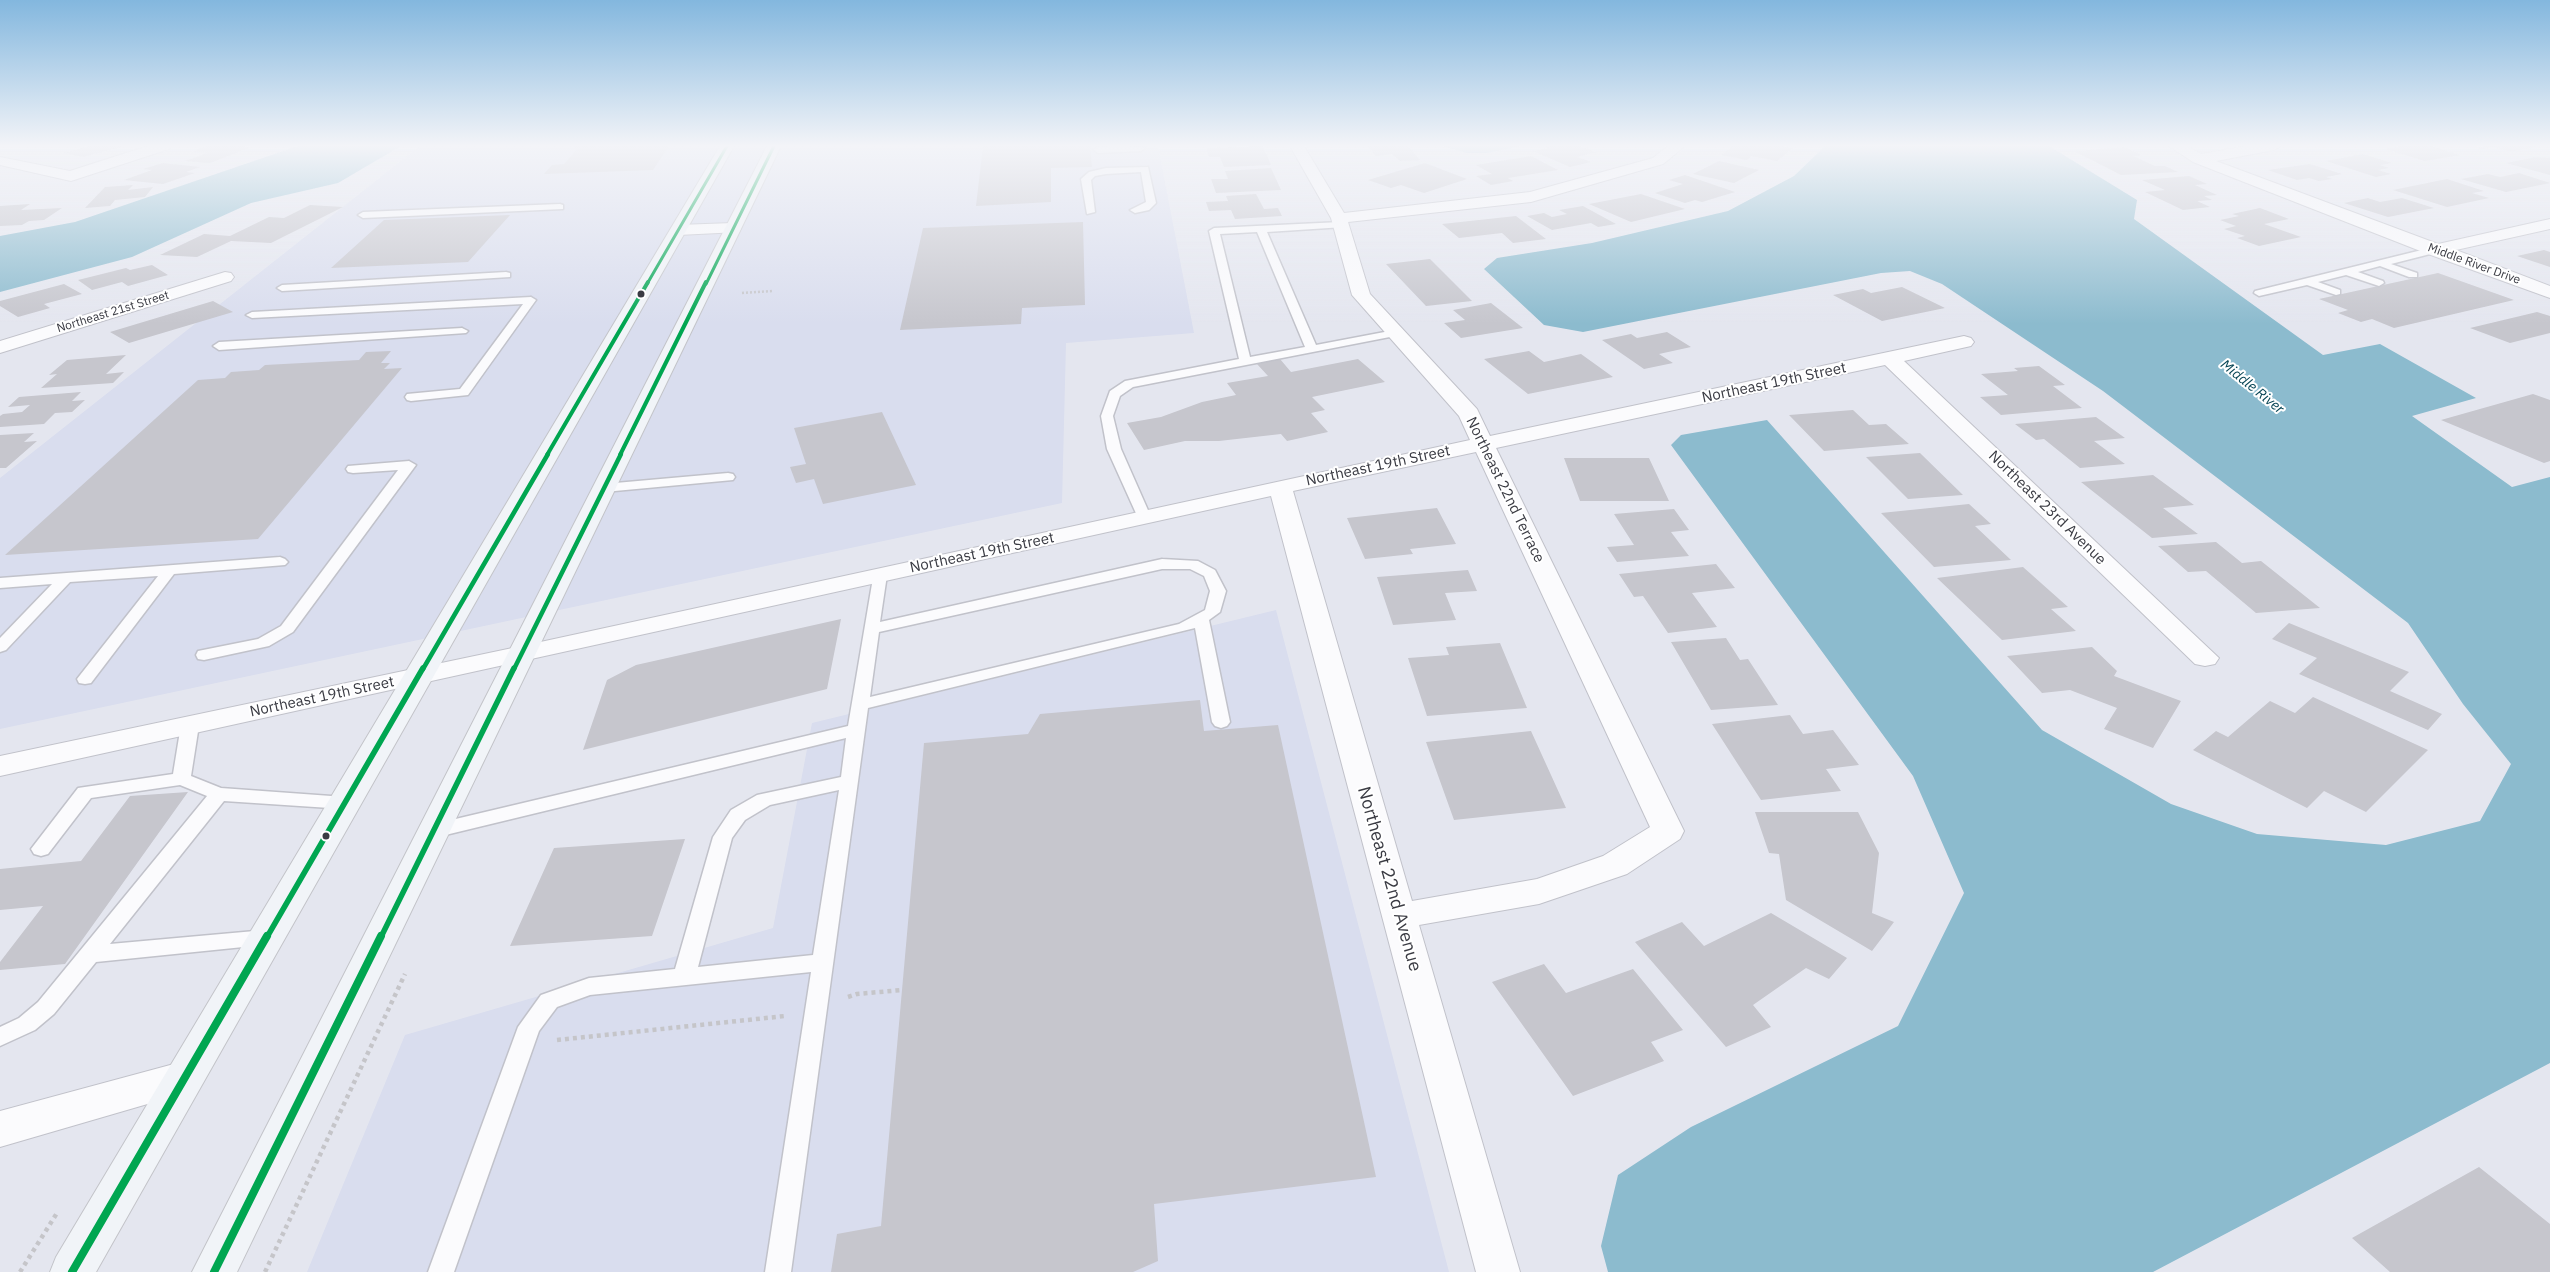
<!DOCTYPE html>
<style>
body{margin:0}
canvas{display:block;background:#e4e6ef}
</style>
<canvas width="2550" height="1272"></canvas>
<script>
const context = document.querySelector('canvas').getContext('2d');
context.lineJoin = 'round';
function paint(path, color) { context.fillStyle = color; context.fill(path, 'evenodd'); }
const poly = rows => new Path2D(rows.map(r => 'M' + r).join(''));
function trace(path, color, width, dash) { context.strokeStyle = color; context.lineWidth = width; context.lineCap = dash ? 'butt' : 'round'; context.setLineDash(dash || []); context.stroke(path); }
function label(font, color, halo, rows, align = 'center') {
  context.font = font + ' "IBM Plex Sans",sans-serif'; context.lineWidth = 4; context.setLineDash([]); context.textBaseline = 'middle'; context.strokeStyle = halo; context.fillStyle = color; for (const [text, x, y, turn = 0] of rows) {
    context.save(); context.translate(x, y); context.rotate((+turn || 0) * Math.PI / 180); context.textAlign = isNaN(turn) ? turn : align; if (halo) context.strokeText(text, 0, 0); context.fillText(text, 0, 0); context.restore();
  }
}
const built = poly([
 [420,146,1158,146,1194,333,1066,343,1062,503,0,729,0,478],
 [1276,610,1449,1272,307,1272,405,1035,773,928,812,723]
]);
const water = poly([
 [298,146,401,146,338,183,251,203,132,257,0,292,0,236,75,222],
 [1442,146,1521,146,1487,153,1467,153],
 [1825,146,2049,146,2137,200,2134,219,2323,355,2380,344,2476,398,2412,416,2512,487,2550,477,2550,1063,2153,1272,1608,1272,1601,1246,1618,1175,1691,1127,1898,1026,1964,893,1913,776,1671,445,1681,435,1767,420,2042,730,2171,804,2257,834,2386,845,2480,821,2511,764,2463,704,2408,623,2103,391,1942,284,1910,271,1881,273,1583,332,1544,325,1484,269,1497,258,1592,243,1728,211,1794,176]
]);
const building = poly([
 [89,146,121,146,121,147,83,157,64,153],
 [206,146,238,146,251,147,210,163,185,161,207,153,192,152],
 [575,146,669,146,653,170,544,174,552,165,564,164,577,149,573,149],
 [983,146,1090,146,1092,167,1051,168,1051,202,976,206],
 [1263,146,1271,165,1224,167,1220,157,1209,157,1206,148],
 [1367,146,1408,146,1420,160,1400,161,1392,154,1376,156],
 [1544,146,1580,146,1596,152,1577,157,1591,162,1570,167,1533,151,1549,148],
 [1733,146,1781,146,1793,148,1777,161,1751,156,1747,160,1721,155],
 [2401,146,2431,146,2460,155,2425,161,2385,149],
 [2493,146,2536,146,2536,147,2511,152,2493,147,2483,149,2474,147],
 [2125,147,2142,155,2133,156,2155,166,2165,166,2178,172,2121,175,2074,151],
 [2363,154,2392,163,2380,165,2389,168,2378,170,2391,174,2376,177,2326,161],
 [1531,156,1558,170,1508,178,1513,181,1491,185,1476,176,1492,174,1476,165],
 [2536,157,2550,158,2550,175,2506,163],
 [1719,161,1759,170,1734,183,1693,174],
 [163,163,200,167,186,172,195,173,163,184,124,180,152,170,143,169],
 [1425,163,1467,179,1424,193,1401,185,1391,188,1368,180],
 [2310,164,2342,174,2326,177,2332,179,2319,181,2309,178,2297,180,2268,170],
 [1271,168,1281,190,1216,193,1211,179,1228,179,1225,171],
 [2519,173,2550,183,2506,192,2461,179,2488,174,2500,177],
 [1685,175,1735,192,1702,202,1695,200,1685,203,1655,193,1683,184,1669,180],
 [2189,176,2207,184,2195,185,2217,195,2204,196,2212,200,2197,201,2210,207,2183,210,2145,192,2165,190,2142,180],
 [2447,179,2484,191,2472,193,2489,198,2447,207,2393,190],
 [133,185,128,190,153,187,145,197,115,200,110,206,85,208,105,187],
 [1256,194,1264,209,1278,208,1282,216,1235,219,1231,210,1209,211,1206,202,1228,201,1226,196],
 [1641,194,1685,209,1631,222,1589,204],
 [2368,198,2380,202,2402,198,2434,208,2388,217,2344,203],
 [30,204,21,210,62,208,44,220,29,221,22,225,0,226,0,206],
 [310,205,343,207,271,243,231,241,197,257,160,255,204,234,230,236,269,217,284,218],
 [1583,206,1616,224,1598,227,1591,223,1552,230,1527,216,1544,213,1552,217,1567,214,1559,210],
 [2260,208,2289,219,2264,224,2301,237,2259,246,2237,238,2245,236,2224,229,2236,226,2220,220,2239,216,2232,214],
 [510,215,468,262,331,268,384,220],
 [1516,216,1546,239,1513,243,1502,233,1459,238,1442,224],
 [1083,222,1085,305,1022,308,1021,324,900,330,923,228],
 [2544,250,2550,252,2550,267,2517,256],
 [1430,259,1472,301,1426,306,1386,264],
 [152,265,168,275,128,286,122,282,92,290,78,280,126,268,130,270],
 [2438,273,2514,300,2394,328,2372,319,2361,322,2338,313,2348,310,2319,299],
 [64,284,82,294,44,304,50,308,18,317,0,306,0,301],
 [1902,287,1945,308,1882,321,1833,295,1863,289,1871,293],
 [213,301,233,312,129,343,110,332],
 [1491,303,1523,328,1461,338,1444,323,1465,320,1453,310],
 [2537,312,2550,316,2550,333,2510,343,2470,328],
 [1667,332,1691,347,1659,354,1673,363,1644,369,1602,340,1631,334,1637,338],
 [391,351,381,363,390,363,384,369,402,368,258,539,5,555,198,380,225,378,231,372,259,370,265,365,359,360,366,352],
 [1529,351,1544,362,1581,354,1613,377,1528,394,1484,359],
 [126,355,106,374,124,372,113,383,41,388,57,374,49,375,67,360],
 [1280,359,1291,372,1358,359,1385,382,1312,397,1325,410,1311,413,1328,432,1287,441,1281,434,1219,441,1185,441,1144,450,1127,423,1161,417,1202,402,1236,395,1227,383,1268,376,1257,364],
 [2039,366,2065,385,2053,386,2082,408,2001,415,1980,397,2008,395,1981,374,2018,371,2014,368],
 [81,392,72,401,85,400,72,412,55,413,44,424,0,427,0,416,3,414,22,412,30,405,8,407,19,397],
 [2533,394,2550,400,2550,461,2544,463,2441,420],
 [1853,410,1869,425,1886,424,1909,444,1824,451,1789,415],
 [882,412,916,485,823,504,814,479,796,483,790,467,806,464,794,428],
 [2096,417,2125,438,2094,441,2125,464,2080,468,2044,439,2036,440,2015,424],
 [34,433,24,442,37,441,6,468,0,468,0,435],
 [1920,453,1963,495,1908,499,1866,457],
 [1564,458,1649,458,1669,501,1580,501],
 [2153,475,2194,505,2163,508,2198,534,2152,538,2081,482],
 [1969,504,1991,524,1975,526,2011,560,1934,567,1881,513],
 [1437,508,1456,544,1410,549,1413,554,1365,559,1347,518],
 [1674,509,1689,530,1671,532,1689,556,1617,562,1607,547,1634,545,1614,514],
 [2216,542,2242,563,2261,561,2320,608,2256,613,2206,571,2188,572,2158,546],
 [1716,564,1735,588,1692,593,1717,627,1668,633,1643,596,1634,597,1619,574],
 [2023,567,2068,607,2051,609,2076,631,2002,640,1937,578],
 [1468,570,1477,591,1445,593,1456,620,1393,625,1377,577],
 [841,619,827,689,583,750,607,680,636,665],
 [2289,623,2409,672,2390,691,2442,714,2428,730,2299,674,2317,658,2272,639],
 [1726,638,1740,660,1748,659,1778,705,1711,710,1671,642],
 [1500,643,1527,708,1427,716,1408,658,1449,655,1446,647],
 [2092,647,2117,671,2114,676,2181,701,2153,748,2104,729,2117,708,2070,690,2042,693,2007,656],
 [2313,697,2428,750,2366,812,2324,791,2307,808,2193,750,2216,731,2228,737,2270,701,2295,713],
 [1200,700,1204,731,1278,725,1376,1177,1154,1204,1158,1261,1133,1272,831,1272,837,1234,881,1226,924,743,1028,734,1040,714],
 [1790,715,1803,734,1833,730,1859,765,1826,769,1841,791,1761,800,1712,724],
 [1531,731,1566,808,1454,820,1426,742],
 [188,792,65,964,0,970,0,962,43,906,0,910,0,869,81,861,130,796],
 [1755,812,1858,812,1879,853,1872,913,1894,922,1872,951,1786,900,1779,854,1769,853],
 [685,839,652,936,510,946,554,848],
 [1771,913,1847,958,1829,979,1806,968,1753,1005,1771,1027,1726,1047,1635,942,1682,922,1704,946],
 [1544,964,1566,993,1633,969,1683,1030,1651,1042,1664,1061,1573,1096,1492,982],
 [2479,1167,2550,1224,2550,1272,2390,1272,2352,1238]
]);
const pathFar1 = poly([
 [742,293,772,291]
]);
const path = poly([
 [848,997,857,994,902,990],
 [557,1040,785,1016],
 [20,1272,57,1213],
 [265,1272,405,974]
]);
const service = poly([
 [1123,146,1145,148,1141,151,1098,153,1094,150,1098,147,1123,146],
 [1148,167,1156,203,1149,210,1135,213,1130,210,1146,202,1141,172,1106,174,1095,176,1091,180,1095,212,1087,214,1081,179,1089,172,1106,168,1148,167],
 [560,204,563,205,563,209,363,218,358,215,363,212,560,204],
 [1341,222,1346,225,1344,227,1267,232,1316,345,1395,330,1401,333,1395,336,1133,387,1120,396,1113,416,1121,449,1151,517,1149,520,1139,520,1107,449,1101,416,1110,391,1125,381,1239,359,1209,231,1214,228,1341,222],
 [1257,232,1305,347,1250,357,1220,234,1257,232],
 [2434,247,2439,250,2438,252,2391,264,2417,273,2417,277,2409,277,2380,266,2358,272,2383,281,2384,283,2379,286,2346,275,2318,282,2340,290,2340,294,2336,295,2307,285,2259,296,2254,293,2255,291,2434,247],
 [506,272,510,273,510,277,282,291,277,288,282,285,506,272],
 [531,297,536,300,468,395,411,401,407,400,405,397,407,394,460,389,523,304,252,318,246,315,252,312,531,297],
 [462,328,468,331,466,333,219,350,213,346,219,342,462,328],
 [409,461,416,465,293,632,269,646,204,660,198,659,196,655,198,651,258,639,281,626,398,470,353,473,348,472,346,469,348,466,409,461],
 [728,473,733,474,735,477,733,480,604,492,597,488,604,484,728,473],
 [280,557,285,559,288,562,285,565,174,574,91,683,85,684,79,683,77,679,158,576,70,582,6,650,0,652,0,638,52,584,0,588,0,578,280,557],
 [1162,559,1198,561,1215,570,1226,591,1220,612,1209,620,1230,722,1227,726,1221,728,1215,726,1212,722,1195,628,868,708,791,1272,765,1272,811,972,590,995,557,1007,539,1031,454,1272,428,1272,518,1027,541,995,589,978,675,969,713,837,731,810,757,795,841,777,846,738,433,838,426,836,423,831,426,826,848,726,874,572,884,572,887,575,880,622,1162,559],
 [1162,569,1190,569,1204,576,1210,591,1205,610,1179,624,870,697,879,632,1162,569],
 [839,790,813,955,698,967,732,838,745,820,770,805,839,790],
 [190,719,196,721,199,725,191,776,221,788,345,797,352,798,354,803,352,808,345,809,224,801,110,944,266,930,273,932,276,938,273,944,96,962,54,1014,35,1030,0,1046,0,1027,19,1018,38,1002,207,796,180,785,91,798,48,854,41,856,34,854,31,849,78,788,173,774,181,725,184,721,190,719]
]);
const minor = poly([
 [148,146,171,146,169,149,71,181,0,165,0,157,70,171,148,146],
 [1290,146,1304,146,1344,213,1530,192,1653,158,1668,146,1685,146,1663,164,1531,202,1348,222,1370,294,1477,409,1490,436,1964,336,1971,338,1974,342,1971,346,1904,361,2219,658,2215,664,2205,666,2195,664,1885,365,1496,448,1684,831,1680,839,1627,874,1539,904,1419,925,1520,1272,1476,1272,1271,496,0,776,0,756,522,646,1470,440,1459,416,1352,295,1331,218,1290,146],
 [1476,452,1650,827,1603,856,1537,879,1412,901,1293,491,1476,452],
 [2169,146,2187,146,2201,154,2247,146,2281,146,2274,150,2216,161,2438,244,2550,219,2550,229,2456,250,2550,286,2550,298,2428,254,2193,162,2169,146],
 [733,223,741,228,739,232,678,235,670,230,678,225,733,223],
 [225,272,231,273,234,277,231,281,0,353,0,341,225,272],
 [185,1061,199,1065,205,1077,199,1089,0,1147,0,1111,185,1061]
]);
const primary = poly([
 [720,146,734,146,96,1272,50,1272,56,1257,720,146],
 [767,146,781,146,237,1272,192,1272,767,146]
]);
const bus1Far4 = poly([
 [647,284,727,146],
 [706,284,774,146]
]);
const bus1Far3 = poly([
 [547,455,648,282],
 [620,455,706,282]
]);
const bus1Far2 = poly([
 [423,669,548,454],
 [514,669,621,454]
]);
const bus1Far1 = poly([
 [267,937,423,668],
 [381,937,514,668]
]);
const bus1 = poly([
 [72,1272,267,936],
 [214,1272,381,936]
]);
const markers = [
 [641,294,4.5,"#3a3b43"],
 [326,836,4.5,"#3a3b43"]
];
const farStreetnames = [
 ["Middle River Drive",2474,264,20],
 ["Northeast 21st Street",113,312,-17]
];
const farWaternames = [
 ["Middle River",2252,387,39]
];
const streetNames = [
 ["Northeast 19th Street",1774,383,-12],
 ["Northeast 19th Street",1378,466,-12],
 ["Northeast 22nd Terrace",1505,490,64],
 ["Northeast 23rd Avenue",2047,508,44],
 ["Northeast 19th Street",982,553,-12],
 ["Northeast 19th Street",322,697,-12]
];
const nearStreetnames = [
 ["Northeast 22nd Avenue",1389,879,74]
];
paint(built, '#d9ddee');
paint(water, '#8cbbce');
paint(building, '#c6c6cd');
trace(service, '#c1c2ca', 3);
trace(minor, '#c1c2ca', 2);
trace(primary, '#c3c4c9', 2);
trace(pathFar1, '#c5c5c9', 2.5, [2, 2]);
trace(path, '#c5c5c9', 4.5, [4, 4]);
paint(service, '#fbfbfd');
paint(minor, '#fbfbfd');
paint(primary, '#f1f4f8');
trace(bus1Far4, '#00a651', 3);
trace(bus1Far3, '#00a651', 4);
trace(bus1Far2, '#00a651', 4.5);
trace(bus1Far1, '#00a651', 5.5);
trace(bus1, '#00a651', 8);
const sky = context.createLinearGradient(0, 0, 0, 324);
sky.addColorStop(0, '#83b7de');
sky.addColorStop(0.45, '#f3f4f8');
sky.addColorStop(1, '#f3f4f800');
context.fillStyle = sky;
context.fillRect(0, 0, 2550, 324);
for (const [x, y, r, color] of markers) { const dot = new Path2D(); dot.arc(x, y, r, 0, 2 * Math.PI); context.fillStyle = color; context.fill(dot); trace(dot, '#fff', 2); }
label('12px', '#3a3b43', '#fff', farStreetnames);
label('italic 14px', '#074555', '#fff', farWaternames);
label('15px', '#3a3b43', '#fff', streetNames);
label('18px', '#3a3b43', '#fff', nearStreetnames);
</script>
